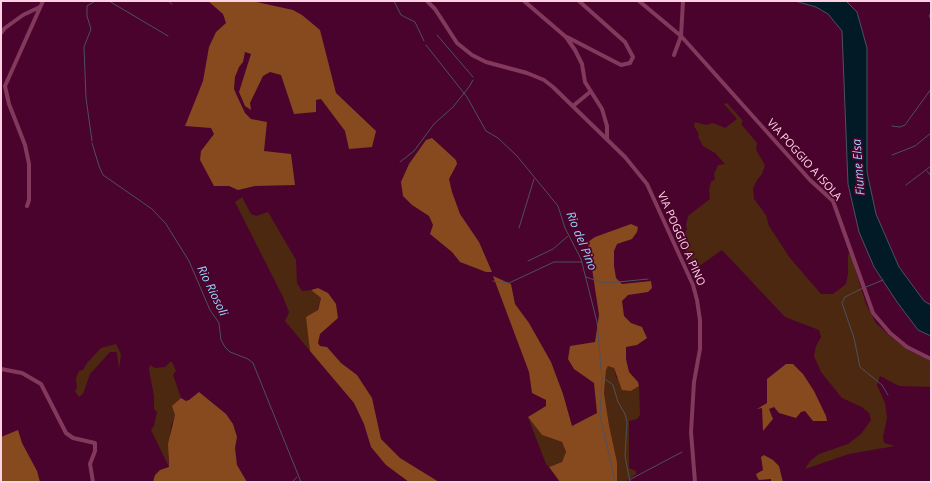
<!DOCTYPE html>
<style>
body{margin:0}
#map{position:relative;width:932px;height:483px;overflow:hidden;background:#4a032c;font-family:"Open Sans",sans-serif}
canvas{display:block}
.frame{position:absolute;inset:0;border:2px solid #fed2e3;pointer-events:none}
</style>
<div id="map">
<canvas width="932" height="483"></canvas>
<div class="frame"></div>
</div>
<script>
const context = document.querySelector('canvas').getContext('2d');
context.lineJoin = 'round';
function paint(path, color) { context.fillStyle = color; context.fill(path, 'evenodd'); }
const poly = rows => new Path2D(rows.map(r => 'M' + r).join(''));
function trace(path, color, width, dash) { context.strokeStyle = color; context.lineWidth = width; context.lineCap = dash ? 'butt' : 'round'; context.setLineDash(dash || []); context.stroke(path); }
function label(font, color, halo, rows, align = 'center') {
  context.font = font + ' "Open Sans",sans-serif'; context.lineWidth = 3.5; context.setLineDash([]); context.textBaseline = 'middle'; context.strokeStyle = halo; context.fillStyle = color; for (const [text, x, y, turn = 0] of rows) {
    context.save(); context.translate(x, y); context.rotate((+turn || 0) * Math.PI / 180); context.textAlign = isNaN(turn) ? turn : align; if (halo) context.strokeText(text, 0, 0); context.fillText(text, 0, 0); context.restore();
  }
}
const green = poly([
 [727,103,743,121,741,124,757,143,756,150,765,165,762,174,757,180,753,188,754,199,766,215,769,226,790,258,821,294,833,294,846,284,848,274,848,255,850,253,866,304,876,323,891,337,910,351,931,361,931,387,899,386,880,376,877,385,885,403,887,418,883,437,884,443,895,446,849,454,805,469,810,461,819,454,848,444,861,434,871,420,869,413,862,407,842,398,821,372,814,356,816,346,821,337,819,330,785,317,722,250,695,269,681,241,687,229,686,225,688,216,710,199,709,190,711,182,715,179,714,174,718,165,725,164,715,153,703,146,698,137,699,134,694,126,695,122,706,125,713,123,725,128,737,119,724,104],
 [242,197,251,214,256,216,268,212,296,260,297,283,302,291,311,290,321,298,309,337,310,351,285,321,289,312,283,297,235,202],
 [116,344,121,354,119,369,117,353,116,352,110,352,90,374,83,394,79,397,75,391,77,388,76,378,79,371,83,370,87,363,101,348],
 [170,362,172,362,176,371,173,375,181,398,176,403,174,412,176,415,171,426,168,459,169,467,151,430,154,426,157,412,154,409,154,396,149,370,150,365,155,368,165,367],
 [608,366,614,367,616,377,631,391,639,386,640,415,637,419,629,421,629,468,636,471,636,474,625,482,617,482,617,462,609,425,604,393,606,370],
 [528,417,542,435,562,442,566,453,562,462,549,467,546,464]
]);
const forest = poly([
 [208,1,252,1,293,10,302,15,320,30,336,93,376,131,372,147,349,149,345,131,321,99,316,100,316,112,294,114,281,75,270,72,263,76,250,103,251,110,245,106,239,92,251,54,245,52,243,62,239,67,235,77,234,89,237,96,245,113,251,119,267,122,264,151,291,154,295,185,255,186,238,190,229,186,214,186,200,160,201,151,214,134,211,128,185,126,203,81,209,47,216,32,226,23,223,14],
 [432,138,456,160,457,164,449,179,452,192,460,214,479,242,492,272,486,272,460,262,452,252,430,234,433,225,429,216,412,205,403,196,401,182,409,164,426,140],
 [631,224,638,227,637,232,632,239,617,244,614,251,614,266,616,278,622,284,651,281,652,288,648,292,628,295,622,301,624,316,631,323,642,327,647,338,637,345,626,347,626,359,629,372,638,382,639,386,631,391,622,390,614,368,608,366,606,370,604,393,609,425,617,462,617,482,560,482,549,467,562,462,566,452,562,442,542,435,528,417,546,406,546,400,532,393,529,372,493,276,511,284,515,304,529,323,551,362,563,394,572,426,597,413,594,383,574,369,568,359,570,346,595,342,599,315,588,242,595,237],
 [318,288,328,293,336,304,338,318,320,334,318,343,320,346,327,347,341,363,357,375,372,398,381,439,400,458,439,482,409,482,386,465,371,447,364,424,354,403,310,351,306,317,318,310,321,298,311,290],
 [786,364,793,364,803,374,814,391,826,416,827,421,813,421,805,411,801,412,796,418,779,413,774,407,769,409,773,419,763,431,762,408,757,409,767,403,767,379],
 [199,392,226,414,233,424,237,437,235,448,237,465,247,482,153,482,155,475,160,470,169,467,168,444,175,415,172,406,181,398,186,401,189,400],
 [18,430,22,443,37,471,40,482,1,482,1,437],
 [764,455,773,460,779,466,783,482,771,482,771,479,759,480,757,477,756,474,763,470,761,457]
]);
const water = poly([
 [795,1,846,1,857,12,867,48,867,172,876,214,899,267,924,301,931,305,931,336,918,330,897,302,874,267,859,232,848,184,842,31,828,14,816,7,795,1]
]);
const stream = poly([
 [109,1,168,36],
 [168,1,172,4],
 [394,1,401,15,415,22,424,41],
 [931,13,929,16,931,19],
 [437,35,473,77],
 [426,45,467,97,486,131,498,138,517,156,558,206,565,228,581,259,597,322,602,378,600,415,615,482],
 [892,126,900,127,905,125,931,89],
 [92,141,86,98,84,47,91,29,87,16,87,6,95,1],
 [92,143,99,166,103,175,152,209,166,224,189,261,210,310,219,323,221,340,225,347,230,352,248,359,253,363,301,482],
 [892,155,915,146,931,133],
 [400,162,414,151,434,124,453,107,469,87,473,80],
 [927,171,931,176],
 [906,185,931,166],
 [519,228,534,179],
 [528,261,553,249,568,236],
 [586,277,600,282,608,283,648,279],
 [493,281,509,283,554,262,582,262],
 [866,287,883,280],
 [863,288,845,297,842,303,854,338,860,367,882,385,888,395],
 [602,377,613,385,618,402,625,414,627,422,625,456,630,482],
 [629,480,682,452],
 [292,482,297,477]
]);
const minor = poly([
 [427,1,435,9,457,43,472,55,486,62,527,73,544,80,553,87,625,157,647,184,693,285,697,300,700,320,700,349,694,382,691,432,695,482],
 [524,1,566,37,575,50,582,64,585,82,602,109,607,126,607,139],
 [639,1,681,36,810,180,833,201,873,313,890,333,907,347,931,359],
 [1,33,5,28,23,15,40,7],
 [567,37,621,65,630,63,633,57,625,42,579,1],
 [674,55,681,36,683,1],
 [573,106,590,92],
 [27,206,29,200,29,164,25,145,9,104,5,86,43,1],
 [1,369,22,373,41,384,66,433,73,438,95,443,95,451,90,464,93,482]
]);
const streetNames = [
 ["VIA POGGIO A ISOLA",804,160,48],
 ["VIA POGGIO A PINO",681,239,66]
];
const waterNames = [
 ["Fiume Elsa",859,167,-94],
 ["Rio del Pino",581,241,68],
 ["Rio Riosoli",212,291,64]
];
paint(green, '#4c2811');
paint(forest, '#87491e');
paint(water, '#011a26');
trace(water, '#4d515f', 1);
trace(stream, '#4d515f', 1);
trace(minor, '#82395c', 4);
label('11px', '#fed2e3', '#4a032c', streetNames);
label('italic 12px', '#98d7f8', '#4a032c', waterNames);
</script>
